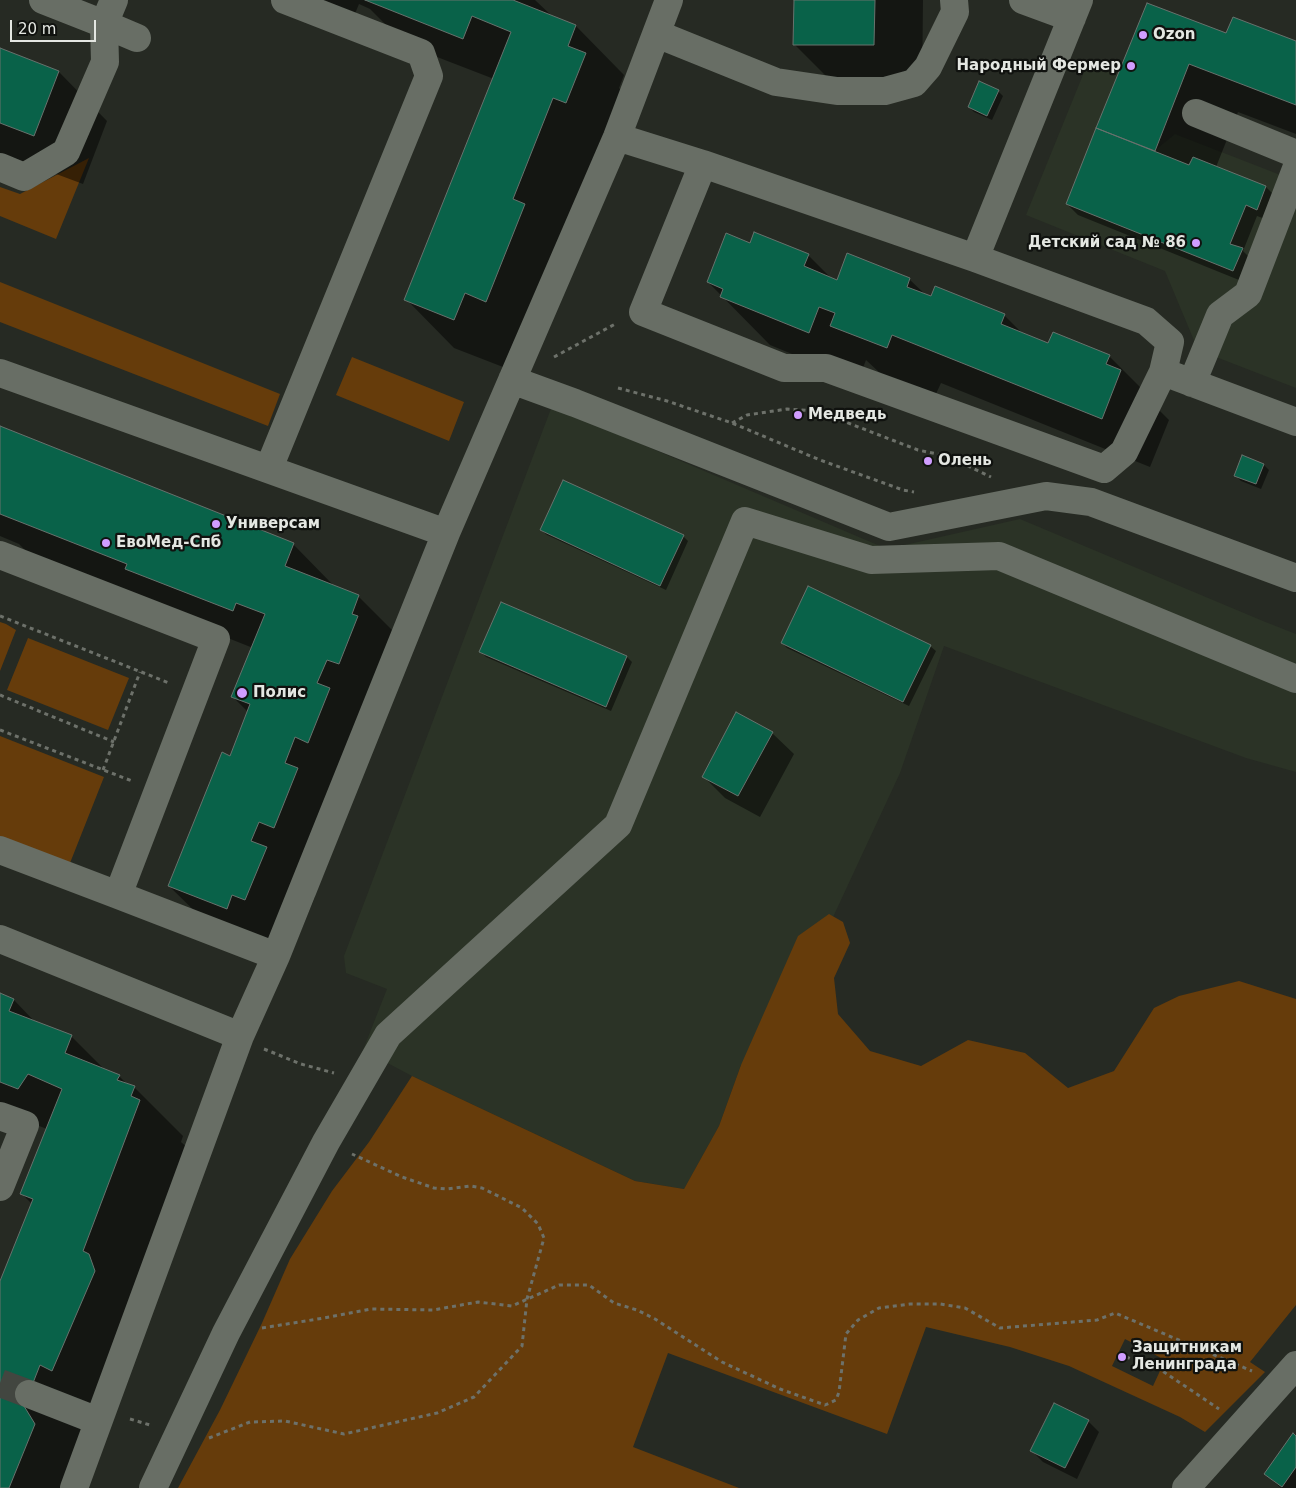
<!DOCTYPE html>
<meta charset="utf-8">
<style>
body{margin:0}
#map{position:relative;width:1296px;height:1488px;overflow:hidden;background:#262a23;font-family:"DejaVu Sans",sans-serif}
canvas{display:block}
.scale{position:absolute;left:10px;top:20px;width:86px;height:22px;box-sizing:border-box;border:2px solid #e4e7e2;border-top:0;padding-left:6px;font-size:15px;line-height:18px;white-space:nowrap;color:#e4e7e2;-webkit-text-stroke:4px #10120f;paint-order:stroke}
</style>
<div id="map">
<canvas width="1296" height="1488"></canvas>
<div class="scale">20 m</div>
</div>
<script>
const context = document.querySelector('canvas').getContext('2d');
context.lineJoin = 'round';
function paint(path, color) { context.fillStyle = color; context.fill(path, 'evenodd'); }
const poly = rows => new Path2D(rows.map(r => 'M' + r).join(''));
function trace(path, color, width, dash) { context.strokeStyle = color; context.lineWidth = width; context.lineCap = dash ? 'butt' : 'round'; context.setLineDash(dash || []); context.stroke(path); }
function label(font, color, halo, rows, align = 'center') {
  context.font = font + ' "DejaVu Sans",sans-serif'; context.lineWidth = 4.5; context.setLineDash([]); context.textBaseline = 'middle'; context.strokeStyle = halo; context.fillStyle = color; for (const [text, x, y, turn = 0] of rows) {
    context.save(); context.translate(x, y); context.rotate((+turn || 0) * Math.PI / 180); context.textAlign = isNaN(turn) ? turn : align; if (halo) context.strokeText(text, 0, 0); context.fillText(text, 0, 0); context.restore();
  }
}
const built = poly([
 [1089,60,1119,72,1097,128,1154,151,1175,134,1296,181,1296,388,1198,350,1165,271,1026,215],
 [552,406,887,549,1020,519,1263,621,1296,634,1296,772,1246,758,944,646,900,773,761,1072,741,1065,719,1126,684,1189,635,1181,412,1076,363,1050,387,989,346,973,344,956]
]);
const green = poly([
 [89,158,56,239,0,216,0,187,20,194],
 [0,282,280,394,268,426,0,322],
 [352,357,464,402,449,441,336,395],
 [0,622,6,624,16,630,0,671],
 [28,638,129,678,108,730,7,690],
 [0,736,104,777,70,863,0,836],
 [829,914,843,922,850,943,834,978,838,1014,870,1051,921,1066,968,1040,1025,1053,1068,1088,1114,1071,1154,1008,1179,996,1239,981,1296,999,1296,1305,1250,1362,1265,1372,1205,1432,1180,1417,1069,1366,1010,1347,926,1327,887,1434,668,1353,633,1447,739,1488,178,1488,220,1410,262,1323,290,1259,332,1191,369,1142,412,1076,635,1181,684,1189,719,1126,741,1065,798,936],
 [1125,1339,1165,1360,1153,1386,1112,1366]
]);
const shadow = poly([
 [299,0,535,0,553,17,576,26,624,75,619,88,634,103,535,350,514,341,503,367,454,348,406,299,494,79,406,45,370,9,359,4,352,21],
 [795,0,923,0,922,93,844,94,795,45],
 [1148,5,1227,35,1296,43,1296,134,1238,112,1216,167,1266,187,1277,198,1268,220,1257,216,1243,251,1253,261,1244,282,1078,215,1067,204],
 [0,50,59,72,107,121,83,184,0,153],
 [998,91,1003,96,992,120,974,112,969,107],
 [750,245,808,255,832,279,837,281,909,279,927,296,1004,315,1024,335,1049,345,1109,356,1158,405,1157,408,1169,420,1150,467,941,383,935,396,881,374,866,360,858,381,770,345,708,282],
 [0,428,293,544,336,588,358,596,407,645,336,807,346,818,323,876,308,870,302,884,315,897,294,948,281,943,218,934,169,886,230,757,248,712,233,697,253,648,175,617,28,553,19,544,0,536],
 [1264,465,1269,470,1261,489,1241,481,1236,476],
 [541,530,683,536,688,541,666,590,547,535],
 [782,643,930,646,936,651,909,706,787,648],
 [481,652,627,657,632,662,611,711,486,657],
 [772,733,794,754,760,817,725,798,703,776],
 [0,994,14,1000,36,1023,71,1036,105,1070,119,1076,128,1085,134,1087,183,1136,181,1142,189,1149,78,1488,0,1488,0,1285,32,1204,22,1194,47,1129,0,1111],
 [1054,1404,1088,1421,1099,1432,1077,1479,1043,1462,1032,1451],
 [1296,1437,1296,1488,1281,1488,1265,1474]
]);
const building = poly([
 [365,0,513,0,576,25,568,46,586,53,566,103,553,98,513,199,525,204,486,302,465,293,454,320,404,300,511,32,472,16,463,39,365,0],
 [794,0,875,0,874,45,793,45,794,0],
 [1147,3,1226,33,1233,17,1296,41,1296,105,1189,64,1155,151,1096,128,1147,3],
 [0,48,59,71,34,136,0,123,0,48],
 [979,81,999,90,987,116,968,107,979,81],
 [1096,128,1189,165,1193,157,1266,186,1257,210,1246,205,1230,244,1243,248,1233,271,1066,204,1096,128],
 [754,232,809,254,804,266,837,280,847,253,910,278,907,287,931,296,935,286,1005,314,1001,324,1048,343,1053,332,1110,355,1106,364,1121,370,1102,419,892,335,887,348,830,326,835,313,819,307,809,333,720,297,723,289,707,282,726,233,750,243,754,232],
 [0,426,294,543,285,566,359,595,352,614,358,616,339,664,327,660,317,683,330,688,308,743,295,737,285,763,298,768,274,828,259,822,251,841,267,847,245,900,232,895,227,909,168,886,222,752,230,756,250,704,231,697,265,614,236,603,233,611,125,569,127,564,0,514,0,426],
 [1242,455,1264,464,1256,484,1234,476,1242,455],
 [563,480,684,535,660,586,540,530,563,480],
 [808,586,931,645,903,702,781,643,808,586],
 [501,602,627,656,606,707,479,652,501,602],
 [736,712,773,732,738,796,702,777,736,712],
 [0,993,14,999,9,1011,72,1035,65,1053,120,1075,117,1080,135,1086,131,1096,140,1100,83,1251,89,1254,95,1271,52,1371,40,1365,24,1406,35,1424,9,1488,0,1488,0,1281,33,1199,20,1194,62,1089,28,1074,18,1089,0,1082,0,993],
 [1054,1403,1089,1420,1065,1468,1030,1451,1054,1403],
 [1293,1433,1296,1436,1296,1467,1282,1487,1264,1474,1293,1433]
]);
const minorTunnel = poly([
 [0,1383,29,1394]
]);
const path = poly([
 [554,357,617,323],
 [618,388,667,401,732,423,820,460,903,490,914,492],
 [732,423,747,415,787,409,817,411,918,450,947,456,991,477],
 [0,616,169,683],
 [0,695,114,742],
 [0,730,132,781],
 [103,770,140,672],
 [264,1049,301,1064,334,1073],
 [262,1328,324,1318,371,1309,433,1310,478,1302,512,1306,559,1285,589,1285,614,1303,637,1310,655,1319,722,1362,780,1389,825,1405,836,1400,839,1392,846,1334,858,1320,879,1308,910,1304,940,1304,965,1308,1000,1328,1097,1320,1115,1313,1252,1371],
 [1126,1357,1161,1370,1219,1409],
 [130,1419,150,1425],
 [209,1438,250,1422,285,1421,344,1434,437,1413,474,1397,522,1346,527,1299,544,1238,538,1224,522,1208,482,1188,471,1186,447,1189,434,1188,402,1177,352,1154]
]);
const minor = poly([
 [114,0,104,24,137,38],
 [1023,0,1072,18],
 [657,34,776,82,837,91,885,91,914,83,928,67,955,12,954,0],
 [1196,113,1296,154],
 [617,137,703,164,975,258,1146,321,1170,342,1163,372,1124,452,1104,469,826,368,784,368,643,312,703,164],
 [0,167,24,177,66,152,105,62,104,24,43,0],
 [975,258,1079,0],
 [0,373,446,533],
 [1174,376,1296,422],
 [512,380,575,403,889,527,1046,496,1091,502,1296,578],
 [1192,383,1220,315,1248,294,1296,169],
 [269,468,429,76,421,53,285,0],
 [0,555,216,639,118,895,276,956],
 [0,850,118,895],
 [0,939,240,1036],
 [0,1116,25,1125,0,1187],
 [29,1394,98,1421],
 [74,1488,240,1036,276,956,446,533,617,137,669,0],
 [153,1488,226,1333,326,1142,388,1035,618,825,745,521,871,560,999,556,1296,679],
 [1186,1488,1296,1365]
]);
const markers = [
 [1143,35,5,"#d09dff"],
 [1131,66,5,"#d09dff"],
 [1196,243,5,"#d09dff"],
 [798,415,5,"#d09dff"],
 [928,461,5,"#d09dff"],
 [216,524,5,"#d09dff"],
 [106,543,5,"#d09dff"],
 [242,693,6,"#d09dff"],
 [1122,1357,5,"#d09dff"]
];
const poiNames = [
 ["Ozon",1153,35],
 ["Народный Фермер",1121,66,"right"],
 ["Детский сад № 86",1186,243,"right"],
 ["Медведь",808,415],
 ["Олень",938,461],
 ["Универсам",226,524],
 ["ЕвоМед-Спб",116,543],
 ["Полис",253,693],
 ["Защитникам",1132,1348],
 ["Ленинграда",1132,1365]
];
paint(built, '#2b3326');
paint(green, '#663c0b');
paint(shadow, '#0007');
paint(building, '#096249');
trace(building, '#68726d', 1);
trace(minorTunnel, '#424640', 28, [28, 14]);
trace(path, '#6d716a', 3, [4, 4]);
trace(minor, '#686e65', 28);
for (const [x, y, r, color] of markers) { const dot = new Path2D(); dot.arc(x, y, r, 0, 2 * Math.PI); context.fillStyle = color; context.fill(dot); trace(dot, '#10120f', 2); }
label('bold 15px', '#e4e7e2', '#10120f', poiNames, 'left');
</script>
